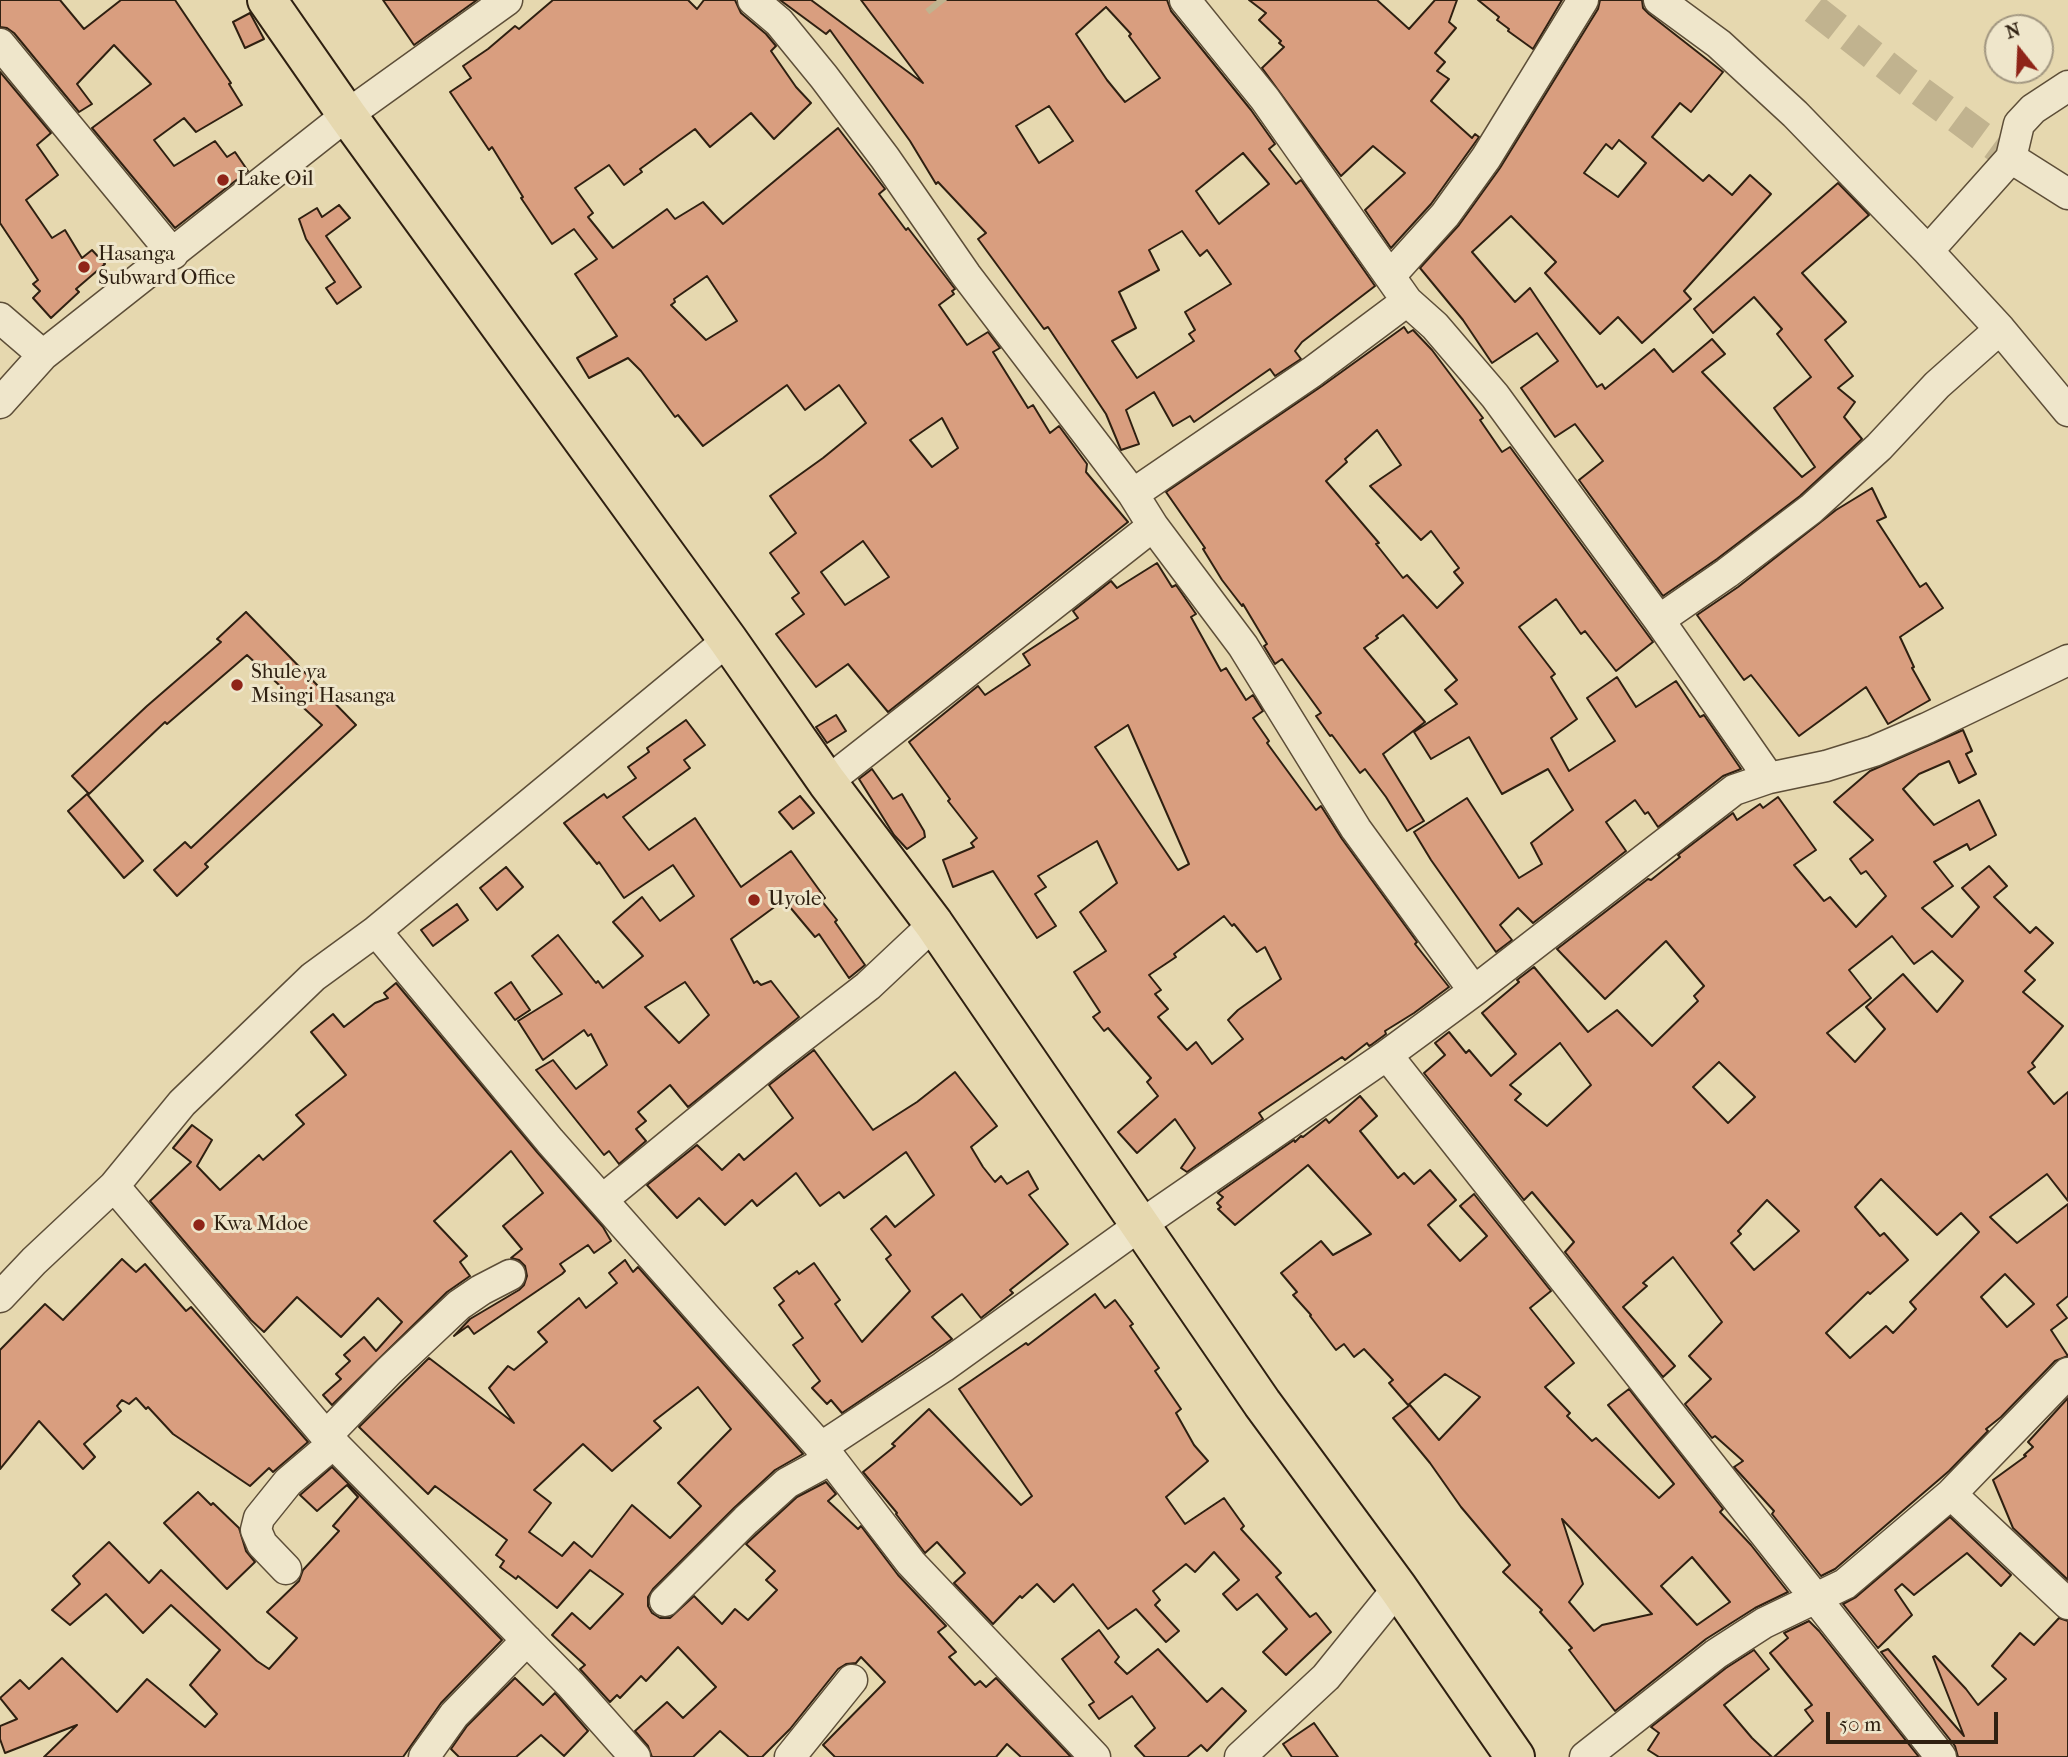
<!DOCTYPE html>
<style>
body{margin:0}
#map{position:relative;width:2068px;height:1757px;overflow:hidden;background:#e6d8af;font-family:"IM FELL French Canon",serif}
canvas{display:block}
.north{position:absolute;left:1984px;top:14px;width:70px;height:70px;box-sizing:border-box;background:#efe6cb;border:2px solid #a29781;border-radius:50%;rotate:342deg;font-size:19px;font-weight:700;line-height:28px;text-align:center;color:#2f2011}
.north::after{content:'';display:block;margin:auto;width:24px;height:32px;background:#8f2418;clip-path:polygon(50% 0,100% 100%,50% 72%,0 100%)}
.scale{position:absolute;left:1826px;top:1712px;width:172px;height:32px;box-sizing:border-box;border:4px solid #2f2011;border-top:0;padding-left:9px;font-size:21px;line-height:24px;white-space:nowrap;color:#2f2011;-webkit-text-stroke:5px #efe6cb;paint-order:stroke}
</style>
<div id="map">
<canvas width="2068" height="1757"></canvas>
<div class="north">N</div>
<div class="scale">50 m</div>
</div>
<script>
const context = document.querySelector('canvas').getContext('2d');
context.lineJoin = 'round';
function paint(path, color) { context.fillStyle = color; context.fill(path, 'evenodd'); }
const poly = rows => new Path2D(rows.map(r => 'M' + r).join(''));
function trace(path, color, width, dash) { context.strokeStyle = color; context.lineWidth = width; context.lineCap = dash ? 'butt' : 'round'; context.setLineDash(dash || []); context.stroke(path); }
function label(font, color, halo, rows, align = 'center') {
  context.font = font + ' "IM FELL French Canon",serif'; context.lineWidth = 6; context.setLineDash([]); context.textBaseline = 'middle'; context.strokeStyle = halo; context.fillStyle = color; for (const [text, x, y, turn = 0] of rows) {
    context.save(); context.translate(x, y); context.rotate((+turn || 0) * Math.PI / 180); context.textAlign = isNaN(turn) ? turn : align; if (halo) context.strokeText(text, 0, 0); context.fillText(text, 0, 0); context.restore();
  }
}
const building = poly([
 [0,0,60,0,84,29,121,0,175,0,231,83,229,84,242,105,196,132,184,118,154,140,174,166,215,141,227,157,235,152,248,171,175,228,92,128,151,84,114,45,77,84,92,104,79,112,14,33,7,28,0,27,0,0],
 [383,0,477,0,414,45,383,0],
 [553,0,688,0,697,9,704,0,735,0,741,13,766,34,776,46,771,51,796,87,811,103,774,139,751,113,710,147,695,129,640,169,642,172,624,185,609,165,575,188,593,213,588,217,613,248,667,209,675,219,703,202,723,224,838,128,885,189,879,194,906,230,908,228,955,289,952,291,954,294,939,305,967,345,988,332,1000,348,993,352,1028,408,1033,405,1050,433,1059,426,1087,464,1086,472,1128,522,888,712,848,664,816,687,776,634,804,614,792,598,799,593,770,553,796,533,770,496,823,458,866,423,839,385,805,410,787,385,703,446,678,415,675,417,641,371,628,358,589,378,577,358,617,336,575,274,597,259,574,229,552,244,521,198,523,197,492,147,489,150,450,92,471,78,463,66,488,49,515,26,519,29,553,0],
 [707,276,737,321,706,340,671,305,675,302,674,299,707,276],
 [942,418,958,448,932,467,910,440,942,418],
 [863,541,889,577,845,605,821,572,863,541],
 [780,0,811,0,923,83,861,0,1167,0,1171,11,1251,110,1275,144,1269,149,1296,184,1301,180,1375,286,1302,342,1295,351,1301,359,1275,376,1270,369,1194,422,1190,416,1173,426,1154,392,1126,410,1139,444,1121,450,1106,414,1048,327,1044,329,978,239,986,233,938,182,936,184,910,141,830,30,826,34,780,0],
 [1106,7,1131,34,1129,36,1160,78,1125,102,1107,80,1076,34,1106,7],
 [1049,106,1073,141,1039,163,1016,126,1049,106],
 [1243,153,1269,184,1219,224,1196,191,1243,153],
 [1182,231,1200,256,1207,250,1231,284,1185,312,1195,330,1189,334,1194,341,1137,378,1112,341,1136,328,1119,292,1159,270,1149,250,1182,231],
 [1249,0,1377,0,1409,29,1435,0,1457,0,1449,22,1456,28,1435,53,1445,62,1437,71,1449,79,1431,101,1472,138,1475,134,1479,137,1431,204,1391,248,1365,210,1405,173,1373,146,1341,176,1262,68,1284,47,1279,43,1281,41,1259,20,1266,13,1249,0],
 [1478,0,1562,0,1533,49,1508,31,1509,29,1497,20,1499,17,1478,0],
 [1600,0,1642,0,1643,8,1649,14,1723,72,1691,112,1680,103,1652,137,1703,181,1709,175,1732,195,1750,175,1771,194,1684,291,1691,299,1642,343,1618,317,1600,334,1545,273,1556,262,1511,216,1472,252,1515,302,1530,288,1597,387,1602,384,1605,389,1654,349,1673,372,1712,339,1725,354,1702,372,1802,477,1815,467,1774,408,1811,377,1777,334,1782,329,1754,297,1713,333,1694,309,1838,183,1869,215,1802,273,1846,322,1825,340,1853,376,1838,388,1855,402,1844,417,1862,439,1800,496,1717,559,1663,596,1579,480,1603,461,1575,424,1555,437,1521,388,1558,361,1537,333,1492,363,1463,320,1420,268,1459,225,1500,168,1598,9,1600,0],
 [1619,140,1646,163,1618,197,1584,173,1606,144,1612,149,1619,140],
 [250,13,264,39,245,48,233,22,250,13],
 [0,72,51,133,37,145,58,175,26,200,52,238,65,230,82,258,92,250,105,264,76,289,79,292,51,318,33,298,40,291,33,284,38,280,0,223,0,72],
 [339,205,350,218,326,236,361,287,337,304,326,288,335,282,306,239,299,219,317,208,322,217,339,205],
 [1404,327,1408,333,1413,330,1432,350,1483,418,1480,420,1502,452,1510,447,1653,642,1616,671,1585,631,1581,634,1556,599,1519,627,1555,674,1551,677,1577,719,1551,738,1569,771,1615,741,1587,698,1617,677,1636,707,1676,681,1700,717,1704,715,1741,769,1723,776,1658,827,1648,812,1645,814,1635,800,1606,822,1626,851,1533,923,1518,908,1500,925,1512,940,1496,952,1431,860,1414,832,1467,798,1519,878,1542,864,1531,843,1573,810,1548,769,1502,794,1469,737,1431,759,1414,732,1457,704,1445,690,1457,680,1403,615,1376,636,1378,638,1364,648,1425,722,1383,754,1424,821,1407,831,1386,797,1365,769,1360,773,1332,735,1330,736,1316,716,1321,713,1282,659,1275,664,1264,646,1267,644,1243,604,1242,606,1222,580,1203,549,1205,548,1166,492,1322,386,1404,327],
 [1377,430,1401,465,1370,486,1421,540,1431,531,1459,568,1454,572,1463,583,1437,608,1407,575,1403,578,1376,544,1379,543,1326,481,1347,462,1345,459,1377,430],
 [1872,488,1886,517,1877,521,1920,587,1926,583,1943,608,1900,637,1914,667,1912,668,1930,700,1888,724,1866,687,1799,736,1751,675,1744,680,1697,615,1738,587,1836,510,1872,488],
 [1157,563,1172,587,1176,585,1196,614,1191,617,1221,671,1226,668,1246,700,1253,695,1263,711,1253,718,1269,741,1267,743,1316,810,1321,806,1342,839,1417,942,1415,944,1449,987,1414,1013,1385,1031,1386,1034,1371,1045,1369,1046,1367,1043,1345,1060,1342,1057,1259,1113,1263,1119,1187,1172,1181,1168,1195,1148,1175,1119,1137,1153,1118,1132,1158,1096,1147,1082,1151,1078,1108,1028,1104,1031,1093,1017,1100,1012,1074,972,1106,951,1080,912,1117,883,1097,841,1038,876,1046,887,1035,894,1056,926,1037,938,993,871,953,887,943,860,974,847,971,843,977,838,948,801,950,799,909,742,978,686,985,695,1030,665,1023,654,1078,618,1073,611,1111,581,1117,588,1157,563],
 [1128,725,1189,864,1178,870,1095,747,1128,725],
 [1224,916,1232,926,1234,924,1257,952,1265,947,1281,979,1238,1010,1228,1020,1243,1039,1212,1064,1196,1042,1187,1050,1158,1017,1168,1009,1155,994,1161,990,1149,975,1176,957,1174,954,1224,916],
 [246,612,356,725,205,864,208,867,177,896,154,870,185,842,191,848,322,725,247,655,167,724,165,722,89,794,72,776,147,706,221,642,217,639,246,612],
 [836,715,846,731,827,743,816,727,836,715],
 [686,720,705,745,684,760,690,768,623,817,649,850,695,818,741,887,791,851,825,898,821,900,837,920,835,922,865,965,849,978,819,934,815,937,784,900,731,939,754,983,757,981,761,985,771,981,799,1017,688,1107,670,1085,638,1112,646,1121,636,1129,646,1141,619,1164,609,1151,604,1155,536,1070,553,1060,576,1089,607,1065,591,1034,588,1036,584,1030,543,1060,518,1021,562,994,532,956,558,935,596,983,598,981,603,988,643,956,613,922,642,897,660,921,694,896,673,865,624,898,599,862,597,864,564,823,604,794,607,798,636,778,628,767,649,752,647,748,686,720],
 [685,982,709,1015,679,1043,645,1007,685,982],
 [1963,730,1972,751,1966,754,1976,774,1959,783,1949,761,1919,774,1903,789,1934,825,1979,800,1996,835,1970,850,1967,844,1934,862,1953,886,1922,908,1952,937,1979,907,1962,888,1989,866,2007,886,1994,897,2030,933,2036,927,2053,943,2025,971,2035,980,2023,992,2063,1026,2032,1063,2035,1067,2028,1072,2054,1104,2068,1092,2068,1201,2047,1174,1990,1217,2017,1243,2068,1204,2068,1296,2057,1305,2067,1318,2051,1330,2068,1356,2055,1361,2001,1417,1986,1429,1988,1431,1949,1471,1835,1569,1821,1576,1772,1514,1774,1511,1734,1467,1743,1461,1715,1436,1712,1438,1685,1404,1711,1379,1689,1356,1722,1322,1673,1257,1643,1283,1647,1286,1623,1307,1675,1366,1663,1377,1565,1252,1574,1242,1532,1192,1524,1200,1424,1073,1445,1055,1435,1043,1449,1032,1466,1053,1469,1050,1491,1076,1516,1054,1482,1013,1519,982,1517,980,1534,967,1588,1032,1617,1010,1652,1046,1698,1001,1694,996,1704,986,1666,941,1605,999,1557,949,1648,879,1651,880,1680,857,1678,855,1733,813,1737,820,1760,804,1763,808,1778,797,1816,850,1794,865,1824,901,1830,897,1856,927,1886,896,1866,871,1861,874,1850,859,1873,840,1834,802,1870,771,1963,730],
 [1892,936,1914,964,1932,951,1963,981,1937,1012,1903,974,1866,1007,1885,1029,1855,1062,1827,1033,1871,998,1849,970,1892,936],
 [1560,1043,1591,1085,1547,1126,1515,1100,1521,1094,1510,1085,1560,1043],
 [1719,1062,1755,1097,1728,1123,1693,1087,1719,1062],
 [1881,1179,1937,1235,1961,1213,1979,1232,1910,1302,1916,1309,1893,1333,1886,1326,1850,1358,1826,1333,1868,1292,1870,1294,1908,1260,1884,1233,1880,1236,1855,1207,1881,1179],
 [1767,1200,1799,1231,1754,1270,1731,1243,1741,1234,1738,1231,1767,1200],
 [2005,1274,2034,1304,2007,1327,1981,1297,2005,1274],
 [872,769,893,799,902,794,924,831,925,837,907,849,894,835,859,779,872,769],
 [87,794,143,861,124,878,68,811,87,794],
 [800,796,814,813,793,829,779,812,800,796],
 [506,867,523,887,497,910,480,888,506,867],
 [457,904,468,920,433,946,421,930,457,904],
 [511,982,530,1010,515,1020,495,993,511,982],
 [396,983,537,1152,603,1227,611,1241,594,1253,588,1245,560,1264,565,1271,562,1274,474,1334,468,1326,454,1336,470,1319,519,1290,524,1285,527,1276,525,1266,519,1260,511,1258,522,1249,503,1226,543,1193,511,1151,434,1221,467,1256,460,1262,470,1276,447,1292,332,1405,323,1395,341,1379,336,1374,350,1361,344,1355,364,1337,376,1351,402,1322,378,1298,341,1337,297,1297,264,1332,251,1320,150,1201,191,1162,173,1148,192,1125,212,1140,197,1166,220,1190,259,1155,263,1160,304,1124,296,1115,346,1075,311,1032,333,1014,344,1027,375,1003,388,998,384,993,396,983],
 [814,1050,873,1130,917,1102,955,1072,997,1126,971,1147,983,1167,995,1182,1001,1176,1007,1184,1028,1171,1038,1189,1029,1195,1068,1244,1010,1290,1013,1293,981,1318,962,1294,932,1317,952,1339,842,1413,831,1400,827,1404,812,1388,820,1381,793,1345,803,1338,779,1305,784,1301,774,1288,797,1271,799,1274,814,1263,840,1300,835,1304,862,1342,910,1291,886,1259,891,1255,871,1229,886,1216,895,1227,934,1195,906,1152,844,1198,839,1192,820,1206,796,1173,757,1206,752,1200,725,1225,699,1198,677,1218,647,1185,697,1145,722,1170,739,1154,744,1160,793,1118,769,1085,814,1050],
 [1360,1096,1377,1116,1360,1131,1398,1178,1404,1173,1414,1184,1430,1170,1456,1200,1428,1225,1460,1261,1487,1236,1460,1206,1474,1194,1551,1291,1530,1308,1574,1363,1545,1387,1570,1413,1567,1416,1592,1441,1596,1438,1659,1498,1674,1484,1608,1405,1629,1389,1723,1509,1720,1512,1751,1545,1788,1592,1755,1608,1706,1639,1615,1711,1569,1650,1572,1648,1540,1612,1542,1610,1503,1572,1510,1565,1461,1507,1430,1463,1393,1418,1410,1405,1439,1440,1480,1397,1445,1374,1408,1405,1389,1383,1393,1380,1364,1349,1354,1357,1344,1344,1336,1350,1310,1316,1311,1315,1293,1295,1297,1292,1281,1273,1321,1241,1333,1255,1371,1234,1308,1165,1235,1225,1218,1209,1221,1207,1217,1203,1223,1197,1218,1193,1294,1140,1295,1142,1301,1136,1303,1137,1326,1119,1329,1123,1360,1096],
 [1562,1519,1652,1614,1602,1625,1594,1631,1569,1602,1583,1584,1562,1519],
 [1692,1557,1730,1602,1697,1625,1661,1586,1692,1557],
 [122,1259,136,1272,145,1264,186,1311,191,1307,308,1442,273,1472,269,1468,250,1486,173,1434,148,1407,146,1409,136,1398,129,1404,122,1400,117,1406,121,1411,84,1444,95,1457,83,1469,39,1421,0,1469,0,1350,45,1304,63,1320,122,1259],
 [625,1260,633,1272,638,1267,803,1454,775,1470,734,1508,653,1589,648,1597,648,1606,652,1613,660,1618,670,1618,694,1596,722,1624,735,1609,748,1620,777,1590,766,1580,775,1571,746,1544,797,1497,826,1482,836,1494,828,1501,858,1529,861,1526,898,1575,946,1626,938,1632,956,1652,949,1657,975,1685,980,1681,986,1687,996,1678,1071,1757,1021,1757,1007,1744,996,1757,835,1757,823,1745,885,1682,861,1657,856,1663,846,1664,838,1669,790,1729,762,1757,749,1757,720,1731,693,1757,652,1757,648,1746,635,1731,667,1702,683,1718,716,1687,678,1647,646,1681,641,1676,620,1698,617,1695,610,1702,580,1669,585,1665,552,1635,572,1613,590,1629,623,1594,590,1570,557,1608,518,1576,516,1579,500,1567,504,1561,496,1555,507,1540,435,1486,428,1494,359,1427,429,1358,514,1423,489,1388,508,1366,514,1370,547,1342,538,1332,579,1298,586,1308,617,1283,609,1273,625,1260],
 [698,1387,731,1429,678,1483,701,1506,670,1538,632,1505,592,1557,574,1542,562,1556,529,1532,551,1503,534,1490,583,1444,612,1471,661,1428,654,1421,698,1387],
 [1095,1294,1105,1308,1115,1300,1133,1324,1130,1326,1159,1368,1155,1371,1181,1409,1176,1413,1194,1445,1208,1461,1166,1497,1185,1524,1224,1498,1244,1526,1241,1529,1281,1573,1276,1577,1310,1617,1316,1613,1331,1632,1286,1675,1263,1652,1287,1629,1257,1594,1237,1610,1223,1594,1239,1580,1214,1552,1195,1572,1186,1564,1153,1591,1160,1600,1155,1605,1179,1631,1166,1642,1136,1609,1108,1629,1073,1584,1054,1602,1037,1584,1022,1598,1020,1596,993,1624,954,1583,965,1573,937,1542,925,1553,896,1514,897,1513,863,1472,895,1446,892,1444,929,1409,1021,1505,1032,1496,959,1389,1026,1343,1028,1345,1095,1294],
 [2068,1398,2068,1580,2013,1528,1993,1480,2026,1456,2024,1455,2033,1447,2028,1442,2068,1398],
 [332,1467,502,1640,441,1703,403,1757,44,1757,77,1725,5,1753,0,1739,0,1726,17,1719,0,1698,20,1680,29,1689,62,1658,117,1712,147,1679,205,1727,217,1714,190,1685,220,1650,171,1605,143,1633,106,1594,70,1625,52,1610,80,1584,73,1576,109,1542,149,1583,161,1570,257,1661,269,1669,297,1638,267,1612,299,1581,303,1570,339,1531,333,1526,358,1497,347,1485,317,1511,300,1495,332,1467],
 [198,1492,211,1505,213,1503,239,1528,246,1551,255,1562,227,1589,164,1523,198,1492],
 [1950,1517,2011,1575,2001,1586,1967,1553,1914,1595,1902,1584,1895,1590,1912,1615,1878,1648,1843,1604,1856,1597,1950,1517],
 [2059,1618,2068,1621,2068,1757,1958,1757,1955,1746,1881,1652,1888,1649,1964,1736,1933,1657,1935,1656,1966,1689,1978,1705,2006,1679,1992,1666,2020,1633,2034,1645,2059,1618],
 [1809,1621,1819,1631,1919,1757,1774,1757,1813,1721,1805,1710,1812,1705,1770,1653,1788,1638,1784,1633,1809,1621],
 [1099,1630,1119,1657,1115,1662,1127,1674,1158,1649,1207,1702,1222,1688,1246,1711,1207,1751,1201,1745,1187,1757,1145,1757,1135,1746,1155,1728,1132,1696,1099,1719,1089,1705,1094,1702,1062,1659,1099,1630],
 [1754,1650,1769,1669,1724,1705,1752,1738,1772,1757,1659,1757,1648,1750,1659,1733,1651,1727,1726,1668,1754,1650],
 [515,1678,543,1705,555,1693,588,1731,564,1756,541,1735,516,1757,459,1757,451,1749,467,1726,515,1678],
 [1314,1723,1338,1757,1292,1757,1283,1744,1314,1723]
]);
const minorTunnel = poly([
 [937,0,941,5],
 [1814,9,1905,80,2011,158]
]);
const minor = poly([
 [753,0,779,22,824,77,885,158,966,275,1133,494,1153,526,1243,646,1356,829,1474,991],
 [1185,0,1265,99,1407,301,1435,326,1495,396,1659,620,1769,778],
 [1659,0,1719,44,1795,114,1928,251,2000,329,2068,411],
 [0,44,173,254],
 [2011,158,2068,194],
 [1928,251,2011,158,2019,124,2033,109,2068,86],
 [1390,276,1445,215,1486,158,1583,0],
 [0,318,43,355],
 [0,403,43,355,347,115,507,0],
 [1133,494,1312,372,1407,301],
 [1659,620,1727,573,1811,509,1879,447,1937,385,2000,329],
 [827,782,1153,526],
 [376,931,550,1141,831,1459,911,1563,1095,1757],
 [1387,1055,1941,1757],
 [114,1186,326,1436,571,1685,635,1757],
 [602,1200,775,1058,868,986,934,924],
 [0,1297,34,1261,114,1186,182,1103,313,977,376,931,728,640],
 [326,1436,389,1371,459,1305,481,1290,510,1275],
 [820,1448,943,1367,1139,1226,1387,1055,1474,991,1734,790,1769,778,1826,766,1874,751,1927,728,2068,660],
 [1951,1494,2068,1604],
 [286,1569,262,1544,256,1530,259,1518,288,1482,334,1443],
 [665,1601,746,1520,787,1483,831,1459],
 [424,1757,454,1715,527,1640],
 [790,1757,852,1680],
 [1240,1757,1326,1677,1398,1588],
 [1585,1757,1716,1654,1764,1623,1845,1584,1951,1494,2068,1373]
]);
const highway = poly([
 [267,0,347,115,728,640,827,782,934,924,1262,1403,1398,1588,1515,1757]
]);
const markers = [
 [223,180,7,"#8f2418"],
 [84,267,7,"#8f2418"],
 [237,685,7,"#8f2418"],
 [754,900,7,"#8f2418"],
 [199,1225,7,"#8f2418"]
];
const poiNames = [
 ["Lake Oil",237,180],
 ["Hasanga",98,255],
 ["Subward Office",98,279],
 ["Shule ya",251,673],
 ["Msingi Hasanga",251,697],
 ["Uyole",768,900],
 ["Kwa Mdoe",213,1225]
];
paint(building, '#d99e7f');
trace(building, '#2f2011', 2);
trace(minorTunnel, '#c1b38f', 30, [30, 15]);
trace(minor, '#5d4e38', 33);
trace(highway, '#2f2011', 42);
trace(minor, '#efe6cb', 30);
trace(highway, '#e6d8af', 38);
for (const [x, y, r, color] of markers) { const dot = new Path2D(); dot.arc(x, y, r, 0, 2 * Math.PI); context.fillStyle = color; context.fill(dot); trace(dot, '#efe6cb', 2.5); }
label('21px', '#2f2011', '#efe6cb', poiNames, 'left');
</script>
